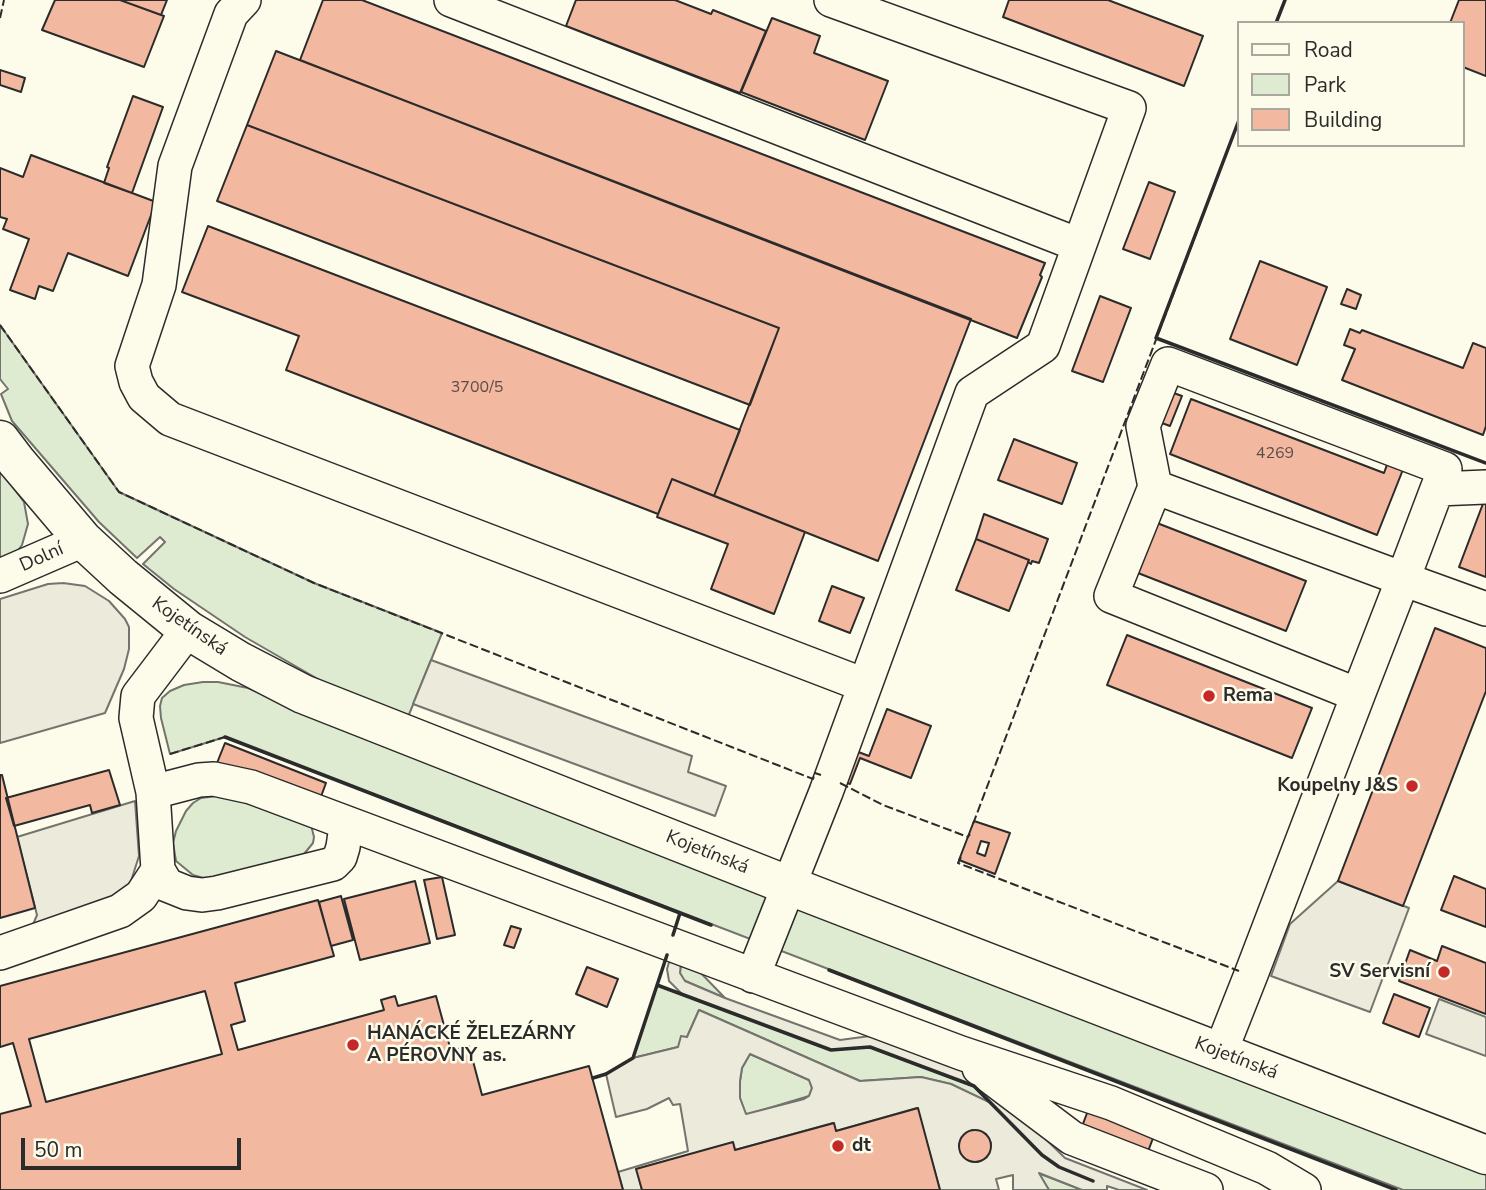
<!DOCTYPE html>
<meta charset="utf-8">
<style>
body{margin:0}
#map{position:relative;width:1486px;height:1190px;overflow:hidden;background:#fdfbea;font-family:"Nunito Sans",sans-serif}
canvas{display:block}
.legend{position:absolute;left:1237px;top:21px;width:228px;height:126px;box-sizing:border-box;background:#fdfbea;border:2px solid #a9a89e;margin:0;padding:9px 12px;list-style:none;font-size:21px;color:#2b2b2b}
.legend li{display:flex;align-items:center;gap:14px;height:35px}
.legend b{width:35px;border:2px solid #a9a89e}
.scale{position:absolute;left:21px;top:1138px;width:220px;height:32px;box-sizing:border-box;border:4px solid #2b2b2b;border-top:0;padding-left:9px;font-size:21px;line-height:24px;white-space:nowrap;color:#2b2b2b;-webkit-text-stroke:5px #fdfbea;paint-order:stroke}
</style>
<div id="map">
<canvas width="1486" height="1190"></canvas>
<ul class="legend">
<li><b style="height:9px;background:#fdfbea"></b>Road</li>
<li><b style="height:19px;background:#deebd1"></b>Park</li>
<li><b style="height:19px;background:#f2b8a0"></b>Building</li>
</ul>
<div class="scale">50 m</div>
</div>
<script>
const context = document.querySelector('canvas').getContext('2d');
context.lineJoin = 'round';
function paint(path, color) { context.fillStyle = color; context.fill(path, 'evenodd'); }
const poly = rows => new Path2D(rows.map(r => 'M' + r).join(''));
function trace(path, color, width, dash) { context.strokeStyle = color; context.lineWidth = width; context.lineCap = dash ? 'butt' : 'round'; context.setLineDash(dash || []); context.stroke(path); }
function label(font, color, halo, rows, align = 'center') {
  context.font = font + ' "Nunito Sans",sans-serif'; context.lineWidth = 5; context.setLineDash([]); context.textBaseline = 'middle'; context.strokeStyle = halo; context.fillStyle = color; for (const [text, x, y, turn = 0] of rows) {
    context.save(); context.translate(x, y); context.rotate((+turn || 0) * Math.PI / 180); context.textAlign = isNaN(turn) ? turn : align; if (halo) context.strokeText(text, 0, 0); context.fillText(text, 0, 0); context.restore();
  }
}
const green = poly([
 [0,325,119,492,314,583,442,633,408,717,323,682,245,637,174,589,143,564,165,542,160,537,137,558,99,522,12,421,1,394,8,389,0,379,0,325],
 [0,470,24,502,28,524,22,545,15,554,0,562,0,470],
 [203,682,218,682,248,688,302,711,1486,1173,1486,1190,1403,1190,225,737,170,754,161,718,160,706,162,698,170,691,184,685,203,682],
 [223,795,311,825,314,837,313,843,304,854,295,860,210,880,193,875,176,861,173,843,176,831,186,811,193,803,201,798,223,795],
 [681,962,695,967,725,998,683,980,680,973,681,962],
 [657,985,831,1050,870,1047,974,1086,991,1104,951,1084,921,1077,860,1081,699,1010,687,1037,678,1047,633,1058,657,985],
 [750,1054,809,1080,812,1088,809,1096,746,1115,740,1098,740,1081,742,1068,750,1054],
 [1038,1173,1082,1190,1049,1190,1038,1173]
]);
const parking = poly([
 [63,583,85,586,109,601,125,619,129,627,129,649,124,669,105,713,0,743,0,599,48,584,63,583],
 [431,660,692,756,688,772,726,786,715,816,413,704,431,660],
 [135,801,139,856,131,881,122,893,29,934,37,915,17,837,135,801],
 [1338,881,1409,908,1370,1012,1271,976,1290,924,1338,881],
 [670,959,681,962,680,973,685,981,725,998,840,1040,870,1036,982,1077,1065,1158,1147,1190,1119,1190,1107,1186,1107,1190,1082,1190,1039,1173,1049,1190,1013,1190,1013,1175,996,1179,999,1190,940,1190,917,1108,836,1131,833,1123,735,1150,733,1143,637,1169,642,1190,623,1190,618,1172,688,1151,680,1104,673,1105,669,1098,647,1109,616,1117,606,1074,633,1058,678,1047,681,1036,687,1037,699,1010,860,1081,921,1077,951,1084,989,1102,974,1086,870,1047,831,1050,682,994,669,981,667,969,670,959],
 [750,1054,809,1080,812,1088,809,1096,804,1099,746,1114,740,1098,740,1081,742,1068,750,1054],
 [972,1130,986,1134,991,1143,987,1157,977,1162,967,1159,960,1151,961,1140,972,1130],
 [1439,999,1486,1017,1486,1056,1426,1034,1439,999]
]);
const building = poly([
 [55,0,120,0,164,16,144,67,42,30,55,0],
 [120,0,167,0,161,15,120,0],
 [323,0,362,0,1045,263,1040,275,1042,277,1017,338,300,60,323,0],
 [576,0,675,0,711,14,713,10,766,31,740,93,566,26,576,0],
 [1009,0,1108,0,1203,36,1184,86,1003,17,1009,0],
 [1459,0,1486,0,1486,76,1463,67,1463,23,1450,23,1459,0],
 [772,18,820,36,814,53,888,81,865,140,741,92,772,18],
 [276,51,971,319,878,561,714,496,779,328,247,125,276,51],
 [0,70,25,78,21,92,0,85,0,70],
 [133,96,163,107,132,193,104,183,109,168,107,167,133,96],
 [247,125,779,328,750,405,217,201,247,125],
 [31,155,156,202,128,276,68,253,53,291,39,286,35,299,10,290,29,239,3,229,7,219,0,217,0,168,23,177,31,155],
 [1149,182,1175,192,1150,259,1123,249,1149,182],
 [208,226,740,430,714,496,672,479,658,514,286,370,299,336,182,292,208,226],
 [1260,261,1327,287,1297,365,1230,339,1260,261],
 [1347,289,1361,295,1356,309,1341,304,1347,289],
 [1100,296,1131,308,1103,382,1072,371,1100,296],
 [1350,329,1360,333,1362,330,1463,368,1473,343,1486,348,1486,426,1483,435,1342,380,1355,349,1344,345,1350,329],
 [1171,392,1182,396,1170,426,1159,422,1171,392],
 [1191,399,1384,473,1388,462,1404,467,1377,535,1170,454,1191,399],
 [1014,439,1077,463,1062,504,998,480,1014,439],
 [672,479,805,532,774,614,711,589,728,544,657,517,672,479],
 [1484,501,1486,502,1486,577,1459,567,1484,501],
 [984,514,1048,539,1039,563,1032,561,1031,564,1028,562,1029,560,976,539,984,514],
 [1157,523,1306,581,1286,631,1138,573,1157,523],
 [976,539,1029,560,1009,611,956,590,976,539],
 [832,586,864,598,850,633,819,621,832,586],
 [1435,628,1486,648,1486,691,1403,906,1338,881,1435,628],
 [1127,635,1312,708,1292,758,1107,685,1127,635],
 [887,709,931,726,911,778,860,758,850,784,841,781,853,750,869,756,887,709],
 [225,743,326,783,319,802,217,763,225,743],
 [109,770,120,805,92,813,90,805,14,826,6,798,109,770],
 [0,775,2,775,35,908,0,918,0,775],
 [974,821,1010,833,995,874,959,860,974,821],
 [981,841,989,843,985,856,977,853,981,841],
 [1454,876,1486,889,1486,927,1441,910,1454,876],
 [442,877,455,935,437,939,424,880,442,877],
 [415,881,430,943,360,960,344,899,415,881],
 [341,896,353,940,331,946,319,902,341,896],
 [318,900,334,956,235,983,245,1021,231,1025,238,1050,384,1010,381,1000,395,996,398,1006,436,996,451,1051,469,1046,482,1095,589,1066,623,1190,0,1190,0,1114,31,1106,13,1043,0,1047,0,986,318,900],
 [205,991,222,1054,46,1102,29,1039,205,991],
 [511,926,521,929,514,948,504,945,511,926],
 [1442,946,1486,963,1486,1014,1399,981,1410,950,1437,961,1442,946],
 [587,967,618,979,607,1007,576,994,587,967],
 [1394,994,1430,1008,1419,1037,1383,1023,1394,994],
 [1097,1087,1163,1112,1139,1175,1073,1150,1097,1087],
 [918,1108,940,1190,642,1190,636,1169,733,1142,735,1150,834,1123,836,1131,918,1108],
 '959 1146a16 16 0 1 1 32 0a16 16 0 1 1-32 0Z'
]);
const minor = poly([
 [244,0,231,14,175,166,159,285,132,366,136,382,144,397,170,419,864,685],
 [451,0,1079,245],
 [1155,487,1111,596,1358,695],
 [1437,489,1486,487],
 [0,576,83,540],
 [188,630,138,696,136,718,153,792,199,780,214,779,251,787,961,1053,1111,1103,1267,1168,1304,1190],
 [153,792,158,870,167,885,187,893,202,895,217,893,333,864,340,857,343,847,345,833,342,822],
 [0,953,120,911,141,896,158,870],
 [753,976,826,792,972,393,1043,346,1129,108,831,0],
 [1220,1053,1252,972,1358,695,1403,579,1437,489,1445,469,1168,364,1143,426,1155,487,1403,579,1486,609],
 [979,1068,1072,1138,1206,1190]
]);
const major = poly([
 [0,440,16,461,83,540,123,577,188,630,241,662,303,694,790,886,1486,1155]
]);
const fence = poly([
 [0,18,4,0],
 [1276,23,1285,0],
 [0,325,119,492,314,583,813,779,815,773,821,775],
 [170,754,225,737],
 [840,783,883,805,968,837,970,834],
 [973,824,1239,120],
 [961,857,958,863,1239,971]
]);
const wall = poly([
 [1276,23,1285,0],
 [1239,120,1156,338,1486,463],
 [225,737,711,925],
 [673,935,680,913],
 [829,970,1396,1190],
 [657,985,831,1050,870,1047,974,1086,1042,1155,1059,1167,1093,1181],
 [593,1078,606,1074,633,1058,667,955]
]);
const markers = [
 [1209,696,7,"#c62828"],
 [1412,786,7,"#c62828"],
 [1444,972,7,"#c62828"],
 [353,1045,7,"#c62828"],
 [838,1146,7,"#c62828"]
];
const numberNames = [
 ["3700/5",477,388],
 ["4269",1275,454]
];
const streetNames = [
 ["Dolní",42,558,-24],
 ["Kojetínská",189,627,35],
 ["Kojetínská",707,853,22],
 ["Kojetínská",1236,1059,21]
];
const poiNames = [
 ["Rema",1223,696],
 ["Koupelny J&S",1398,786,"right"],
 ["SV Servisní",1430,972,"right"],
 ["HANÁCKÉ ŽELEZÁRNY",367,1034],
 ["A PÉROVNY as.",367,1056],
 ["dt",852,1146]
];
paint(green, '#deebd1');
trace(green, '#74746e', 2);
paint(parking, '#eceadb');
trace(parking, '#74746e', 2);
paint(building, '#f2b8a0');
trace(building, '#2b2b2b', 2);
trace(minor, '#2b2b2b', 36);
trace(major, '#2b2b2b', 41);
trace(minor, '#fdfbea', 33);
trace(major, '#fdfbea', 38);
trace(fence, '#2b2b2b', 2, [9, 3.5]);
trace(wall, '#2b2b2b', 3.5);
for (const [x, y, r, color] of markers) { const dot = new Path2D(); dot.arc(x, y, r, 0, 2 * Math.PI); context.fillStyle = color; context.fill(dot); trace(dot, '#fdfbea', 2.5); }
label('16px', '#5d4e48', null, numberNames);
label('19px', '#2b2b2b', '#fdfbea', streetNames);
label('bold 19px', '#2b2b2b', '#fdfbea', poiNames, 'left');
</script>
